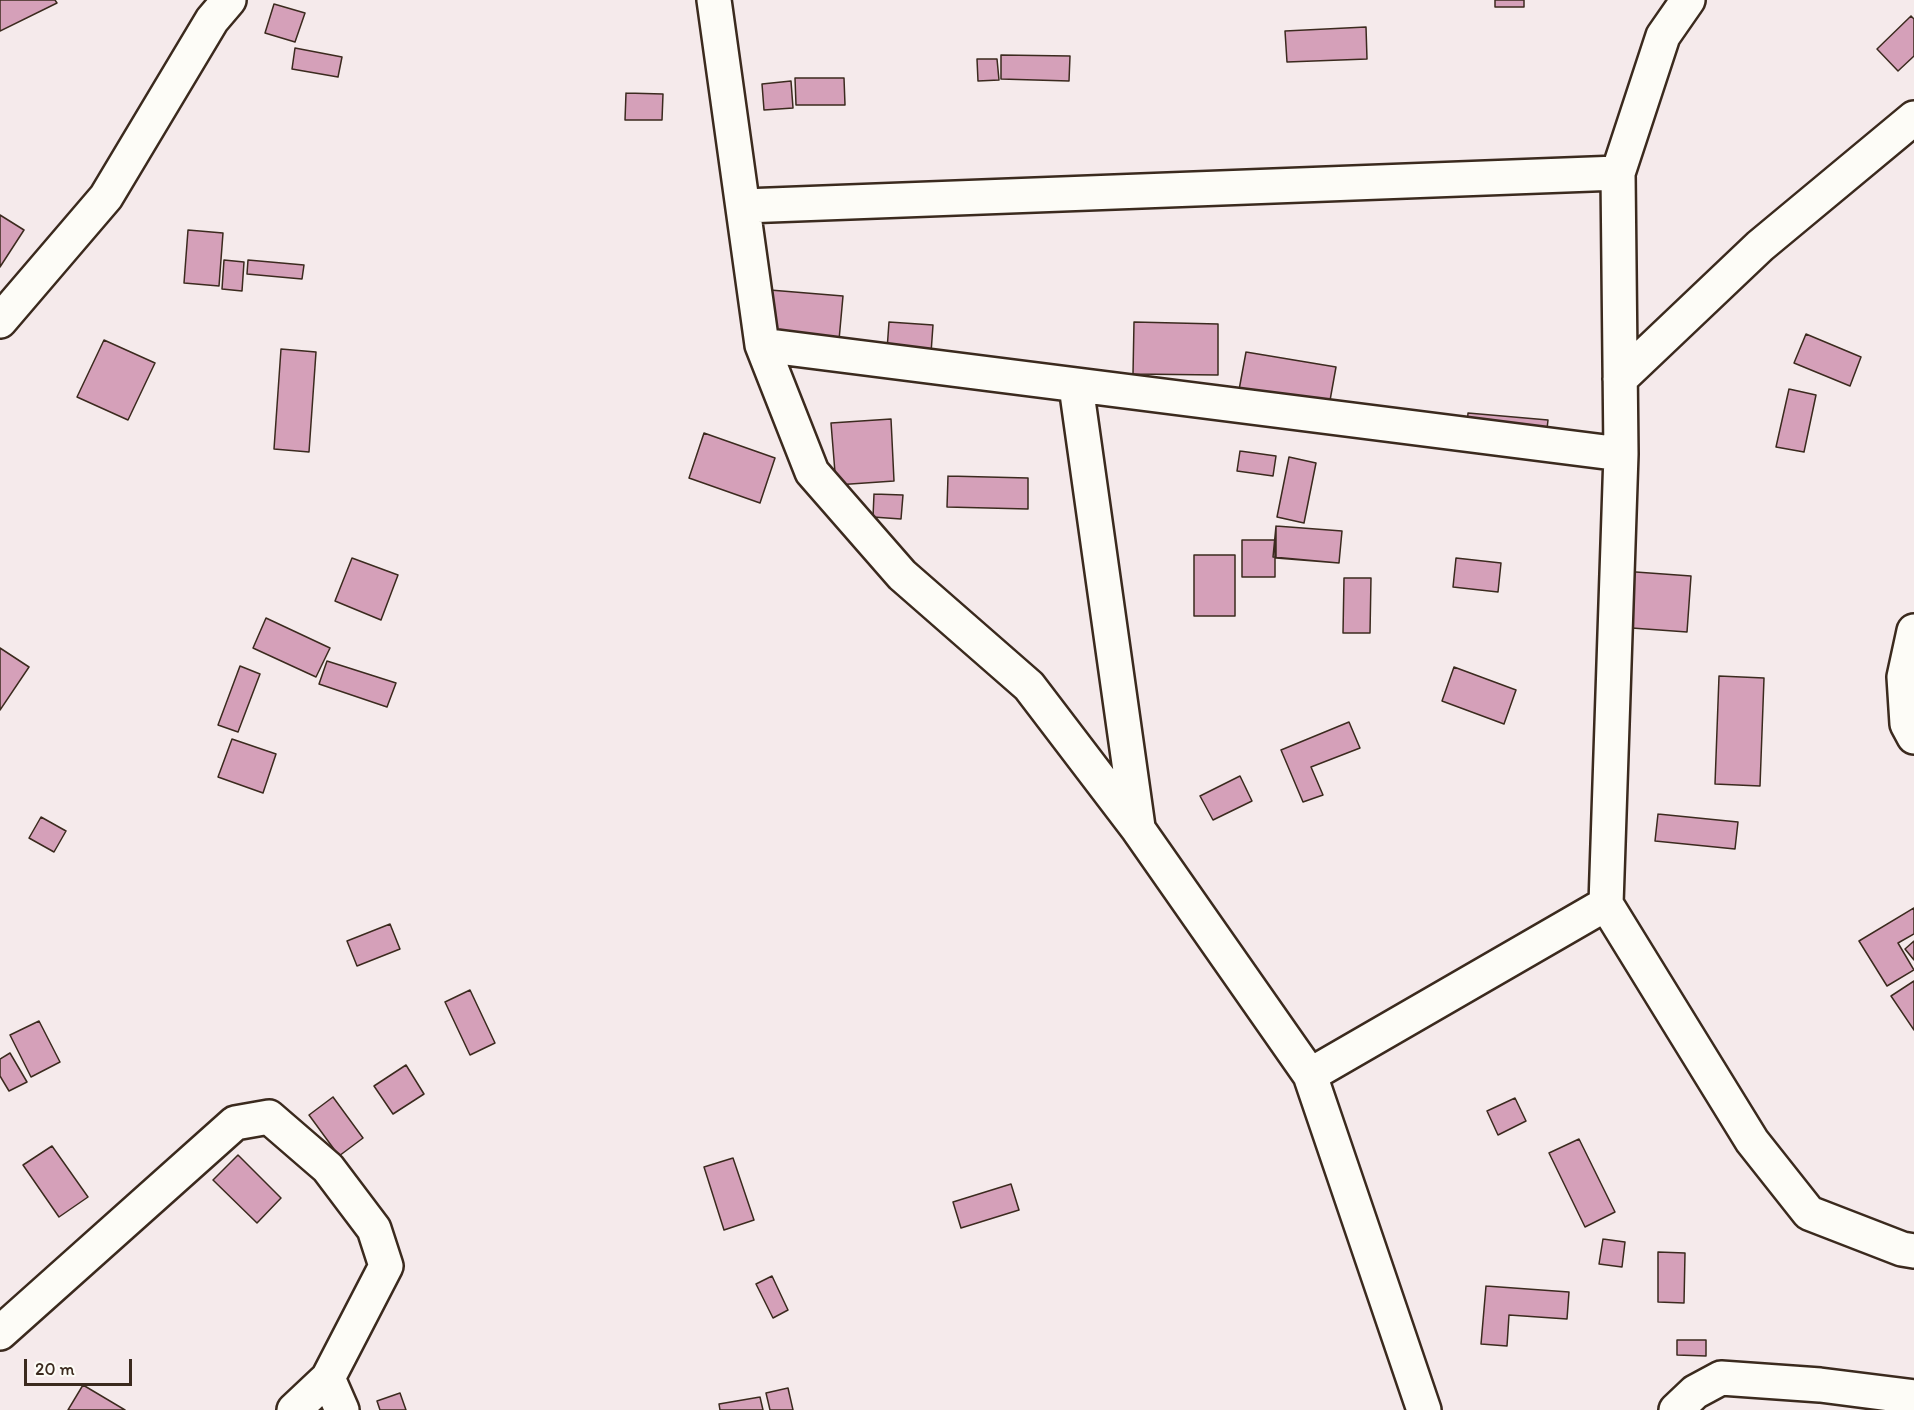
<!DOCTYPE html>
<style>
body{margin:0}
#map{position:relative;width:1914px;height:1410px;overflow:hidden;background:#f5eaeb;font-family:Itim,sans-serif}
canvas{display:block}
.scale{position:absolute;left:24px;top:1359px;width:108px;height:27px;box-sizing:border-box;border:3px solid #3b2a1e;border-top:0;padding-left:8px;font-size:18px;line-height:21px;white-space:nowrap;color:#3b2a1e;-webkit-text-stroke:4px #fdfcf7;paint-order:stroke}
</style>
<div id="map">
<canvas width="1914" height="1410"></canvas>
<div class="scale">20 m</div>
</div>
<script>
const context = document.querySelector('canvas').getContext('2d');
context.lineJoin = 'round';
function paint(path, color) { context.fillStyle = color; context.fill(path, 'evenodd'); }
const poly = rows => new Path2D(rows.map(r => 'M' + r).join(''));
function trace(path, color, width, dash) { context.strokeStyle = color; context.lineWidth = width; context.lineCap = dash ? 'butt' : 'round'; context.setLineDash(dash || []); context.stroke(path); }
const building = poly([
 [0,0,55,0,57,3,0,31,0,0],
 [0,0,55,0,57,3,0,31,0,0],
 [0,0,55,0,57,3,0,31,0,0],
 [1495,0,1524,0,1524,7,1495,7,1495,0],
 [1495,0,1524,0,1524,7,1495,7,1495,0],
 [1495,0,1524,0,1524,7,1495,7,1495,0],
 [274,4,305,13,295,42,265,33,274,4],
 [274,4,305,13,295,42,265,33,274,4],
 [274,4,305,13,295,42,265,33,274,4],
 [1911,16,1914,19,1914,56,1898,71,1877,49,1911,16],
 [1911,16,1914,19,1914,56,1898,71,1877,49,1911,16],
 [1911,16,1914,19,1914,56,1898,71,1877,49,1911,16],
 [1366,27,1367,59,1287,62,1285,31,1366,27],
 [1366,27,1367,59,1287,62,1285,31,1366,27],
 [1366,27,1367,59,1287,62,1285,31,1366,27],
 [295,48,342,57,338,77,292,69,295,48],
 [295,48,342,57,338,77,292,69,295,48],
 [295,48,342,57,338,77,292,69,295,48],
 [1001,55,1070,56,1069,81,1001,79,1001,55],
 [1001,55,1070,56,1069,81,1001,79,1001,55],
 [1001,55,1070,56,1069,81,1001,79,1001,55],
 [977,59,997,59,999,80,978,81,977,59],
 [977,59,997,59,999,80,978,81,977,59],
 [977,59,997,59,999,80,978,81,977,59],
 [795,78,844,78,845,105,796,105,795,78],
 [795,78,844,78,845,105,796,105,795,78],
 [795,78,844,78,845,105,796,105,795,78],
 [791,81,793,108,764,110,762,84,791,81],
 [791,81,793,108,764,110,762,84,791,81],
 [791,81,793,108,764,110,762,84,791,81],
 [626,93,663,94,662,120,625,120,626,93],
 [626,93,663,94,662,120,625,120,626,93],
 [626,93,663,94,662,120,625,120,626,93],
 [0,215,24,230,0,267,0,215],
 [0,215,24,230,0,267,0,215],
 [0,215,24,230,0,267,0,215],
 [188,230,223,233,219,286,184,283,188,230],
 [188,230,223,233,219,286,184,283,188,230],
 [188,230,223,233,219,286,184,283,188,230],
 [224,260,244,262,242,291,222,289,224,260],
 [224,260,244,262,242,291,222,289,224,260],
 [224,260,244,262,242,291,222,289,224,260],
 [248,260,304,265,302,279,247,274,248,260],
 [248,260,304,265,302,279,247,274,248,260],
 [248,260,304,265,302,279,247,274,248,260],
 [770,290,843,296,839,340,766,334,770,290],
 [770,290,843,296,839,340,766,334,770,290],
 [770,290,843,296,839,340,766,334,770,290],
 [889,322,933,325,931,353,887,350,889,322],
 [889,322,933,325,931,353,887,350,889,322],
 [889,322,933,325,931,353,887,350,889,322],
 [1134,322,1218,324,1218,375,1133,374,1134,322],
 [1134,322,1218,324,1218,375,1133,374,1134,322],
 [1134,322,1218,324,1218,375,1133,374,1134,322],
 [1806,334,1861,357,1850,386,1794,363,1806,334],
 [1806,334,1861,357,1850,386,1794,363,1806,334],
 [1806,334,1861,357,1850,386,1794,363,1806,334],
 [104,340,155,363,128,420,77,397,104,340],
 [104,340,155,363,128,420,77,397,104,340],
 [104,340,155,363,128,420,77,397,104,340],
 [281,349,316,352,309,452,274,449,281,349],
 [281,349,316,352,309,452,274,449,281,349],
 [281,349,316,352,309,452,274,449,281,349],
 [1246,352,1336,367,1329,406,1239,390,1246,352],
 [1246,352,1336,367,1329,406,1239,390,1246,352],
 [1246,352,1336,367,1329,406,1239,390,1246,352],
 [1789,389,1816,395,1804,452,1776,447,1789,389],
 [1789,389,1816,395,1804,452,1776,447,1789,389],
 [1789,389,1816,395,1804,452,1776,447,1789,389],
 [1468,413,1548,420,1545,447,1466,440,1468,413],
 [1468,413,1548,420,1545,447,1466,440,1468,413],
 [1468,413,1548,420,1545,447,1466,440,1468,413],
 [891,419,894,481,836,485,831,423,891,419],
 [891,419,894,481,836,485,831,423,891,419],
 [891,419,894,481,836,485,831,423,891,419],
 [704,433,775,458,760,503,689,478,704,433],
 [704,433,775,458,760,503,689,478,704,433],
 [704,433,775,458,760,503,689,478,704,433],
 [1240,451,1276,456,1273,476,1237,471,1240,451],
 [1240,451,1276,456,1273,476,1237,471,1240,451],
 [1240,451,1276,456,1273,476,1237,471,1240,451],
 [1289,457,1316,463,1304,523,1277,517,1289,457],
 [1289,457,1316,463,1304,523,1277,517,1289,457],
 [1289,457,1316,463,1304,523,1277,517,1289,457],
 [948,476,1028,478,1028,509,947,507,948,476],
 [948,476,1028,478,1028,509,947,507,948,476],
 [948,476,1028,478,1028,509,947,507,948,476],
 [874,494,903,495,901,519,873,517,874,494],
 [874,494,903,495,901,519,873,517,874,494],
 [874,494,903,495,901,519,873,517,874,494],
 [1276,526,1342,531,1339,563,1276,558,1276,526],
 [1276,526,1342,531,1339,563,1273,557,1276,526],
 [1276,526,1342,531,1339,563,1273,557,1276,526],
 [1242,540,1275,540,1275,577,1242,577,1242,540],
 [1242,540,1275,540,1275,577,1242,577,1242,540],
 [1242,540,1275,540,1275,577,1242,577,1242,540],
 [1194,555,1235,555,1235,616,1194,616,1194,555],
 [1194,555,1235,555,1235,616,1194,616,1194,555],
 [1194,555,1235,555,1235,616,1194,616,1194,555],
 [352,558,398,575,381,620,335,601,352,558],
 [352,558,398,575,381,620,335,601,352,558],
 [352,558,398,575,381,620,335,601,352,558],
 [1456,558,1501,563,1498,592,1453,587,1456,558],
 [1456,558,1501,563,1498,592,1453,587,1456,558],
 [1456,558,1501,563,1498,592,1453,587,1456,558],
 [1622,571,1691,576,1687,632,1618,627,1622,571],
 [1622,571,1691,576,1687,632,1618,627,1622,571],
 [1622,571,1691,576,1687,632,1618,627,1622,571],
 [1344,578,1371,578,1370,633,1343,633,1344,578],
 [1344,578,1371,578,1370,633,1343,633,1344,578],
 [1344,578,1371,578,1370,633,1343,633,1344,578],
 [266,618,330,648,316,677,253,648,266,618],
 [266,618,330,648,316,677,253,648,266,618],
 [266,618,330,648,316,677,253,648,266,618],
 [0,648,29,667,0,710,0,648],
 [0,648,29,667,0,710,0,648],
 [0,648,29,667,0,710,0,648],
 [327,661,396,683,387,707,319,684,327,661],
 [327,661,396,683,387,707,319,684,327,661],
 [327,661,396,683,387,707,319,684,327,661],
 [240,666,260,674,238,732,218,725,240,666],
 [240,666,260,674,238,732,218,725,240,666],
 [240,666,260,674,238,732,218,725,240,666],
 [1454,667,1516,690,1504,724,1442,701,1454,667],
 [1454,667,1516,690,1504,724,1442,701,1454,667],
 [1454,667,1516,690,1504,724,1442,701,1454,667],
 [1719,676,1764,678,1760,786,1715,784,1719,676],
 [1719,676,1764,678,1760,786,1715,784,1719,676],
 [1719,676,1764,678,1760,786,1715,784,1719,676],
 [1349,722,1360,748,1311,767,1323,795,1303,802,1281,750,1349,722],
 [1349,722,1360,748,1311,767,1323,795,1303,802,1281,750,1349,722],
 [1349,722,1360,748,1311,767,1323,795,1303,802,1281,750,1349,722],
 [232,739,276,754,263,793,218,777,232,739],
 [232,739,276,754,263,793,218,777,232,739],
 [232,739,276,754,263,793,218,777,232,739],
 [1240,776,1252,801,1213,820,1200,796,1240,776],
 [1240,776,1252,801,1213,820,1200,796,1240,776],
 [1240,776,1252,801,1213,820,1200,796,1240,776],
 [1658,814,1738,822,1735,849,1655,841,1658,814],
 [1658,814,1738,822,1735,849,1655,841,1658,814],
 [1658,814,1738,822,1735,849,1655,841,1658,814],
 [41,817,66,831,54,852,29,838,41,817],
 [41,817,66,831,54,852,29,838,41,817],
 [41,817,66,831,54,852,29,838,41,817],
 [1914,908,1914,934,1898,943,1914,970,1887,986,1859,941,1914,908],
 [1914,908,1914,934,1898,943,1914,970,1887,986,1859,941,1914,908],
 [1914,908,1914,934,1898,943,1914,970,1887,986,1859,941,1914,908],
 [390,924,400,949,357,966,347,941,390,924],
 [390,924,400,949,357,966,347,941,390,924],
 [390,924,400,949,357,966,347,941,390,924],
 [1914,941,1914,960,1905,949,1914,941],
 [1914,941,1914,960,1905,949,1914,941],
 [1914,941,1914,960,1905,949,1914,941],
 [1914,981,1914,1030,1891,996,1914,981],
 [1914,981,1914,1030,1891,996,1914,981],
 [1914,981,1914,1030,1891,996,1914,981],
 [470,990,495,1043,470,1055,445,1002,470,990],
 [470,990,495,1043,470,1055,445,1002,470,990],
 [470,990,495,1043,470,1055,445,1002,470,990],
 [39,1021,60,1062,31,1077,10,1035,39,1021],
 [39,1021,60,1062,31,1077,10,1035,39,1021],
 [39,1021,60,1062,31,1077,10,1035,39,1021],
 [10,1053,27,1082,9,1091,0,1076,0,1059,10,1053],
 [10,1053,27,1082,9,1091,0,1076,0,1059,10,1053],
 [10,1053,27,1082,9,1091,0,1076,0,1059,10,1053],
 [406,1065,424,1094,393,1114,374,1086,406,1065],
 [406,1065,424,1094,393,1114,374,1086,406,1065],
 [406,1065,424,1094,393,1114,374,1086,406,1065],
 [333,1097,363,1138,339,1156,309,1115,333,1097],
 [333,1097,363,1138,339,1156,309,1115,333,1097],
 [333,1097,363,1138,339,1156,309,1115,333,1097],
 [1515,1098,1526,1121,1498,1135,1487,1111,1515,1098],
 [1515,1098,1526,1121,1498,1135,1487,1111,1515,1098],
 [1515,1098,1526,1121,1498,1135,1487,1111,1515,1098],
 [1579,1139,1615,1212,1585,1227,1549,1153,1579,1139],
 [1579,1139,1615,1212,1585,1227,1549,1153,1579,1139],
 [1579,1139,1615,1212,1585,1227,1549,1153,1579,1139],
 [52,1146,88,1197,59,1217,23,1165,52,1146],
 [52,1146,88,1197,59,1217,23,1165,52,1146],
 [52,1146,88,1197,59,1217,23,1165,52,1146],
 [238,1155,281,1198,257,1223,213,1180,238,1155],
 [238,1155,281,1198,257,1223,213,1180,238,1155],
 [238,1155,281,1198,257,1223,213,1180,238,1155],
 [733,1158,754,1220,724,1230,704,1167,733,1158],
 [733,1158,754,1220,724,1230,704,1167,733,1158],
 [733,1158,754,1220,724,1230,704,1167,733,1158],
 [1011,1184,1019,1210,961,1228,953,1202,1011,1184],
 [1011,1184,1019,1210,961,1228,953,1202,1011,1184],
 [1011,1184,1019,1210,961,1228,953,1202,1011,1184],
 [1603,1239,1625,1242,1622,1267,1599,1264,1603,1239],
 [1603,1239,1625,1242,1622,1267,1599,1264,1603,1239],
 [1603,1239,1625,1242,1622,1267,1599,1264,1603,1239],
 [1658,1252,1685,1253,1684,1303,1658,1302,1658,1252],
 [1658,1252,1685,1253,1684,1303,1658,1302,1658,1252],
 [1658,1252,1685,1253,1684,1303,1658,1302,1658,1252],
 [772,1276,788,1310,773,1318,756,1284,772,1276],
 [772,1276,788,1310,773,1318,756,1284,772,1276],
 [772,1276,788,1310,773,1318,756,1284,772,1276],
 [1486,1286,1569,1292,1567,1319,1509,1315,1507,1346,1481,1344,1486,1286],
 [1486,1286,1569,1292,1567,1319,1509,1315,1507,1346,1481,1344,1486,1286],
 [1486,1286,1569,1292,1567,1319,1509,1315,1507,1346,1481,1344,1486,1286],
 [1677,1340,1706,1340,1706,1356,1677,1355,1677,1340],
 [1677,1340,1706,1340,1706,1356,1677,1355,1677,1340],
 [1677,1340,1706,1340,1706,1356,1677,1355,1677,1340],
 [83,1385,125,1410,68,1410,83,1385],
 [83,1385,125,1410,68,1410,83,1385],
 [83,1385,125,1410,68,1410,83,1385],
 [788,1388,793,1410,770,1410,766,1393,788,1388],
 [788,1388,793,1410,770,1410,766,1393,788,1388],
 [788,1388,793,1410,770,1410,766,1393,788,1388],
 [400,1393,406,1410,380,1410,377,1401,400,1393],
 [400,1393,406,1410,380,1410,377,1401,400,1393],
 [400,1393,406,1410,380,1410,377,1401,400,1393],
 [760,1397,763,1410,720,1410,719,1404,760,1397],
 [760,1397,763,1410,720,1410,719,1404,760,1397],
 [760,1397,763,1410,720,1410,719,1404,760,1397]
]);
const minor = poly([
 [714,0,762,345,812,472,902,575,1029,686,1138,829,1310,1075,1424,1410],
 [744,206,1618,173,1663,36,1688,0],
 [0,321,106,197,212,20,229,0],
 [762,345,1621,454],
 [1620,379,1760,246,1914,118],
 [1076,386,1138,827],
 [1914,631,1904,677,1907,724,1914,737],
 [1606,904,1621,454,1618,173],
 [1310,1075,1606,904,1752,1141,1809,1213,1902,1249,1914,1251],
 [0,1333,235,1123,269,1117,328,1168,374,1229,386,1266,328,1378,294,1410],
 [328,1378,342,1410],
 [1676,1410,1695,1392,1721,1378,1820,1385,1914,1397]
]);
paint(building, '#d5a0b9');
trace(building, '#3b2a1e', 1.5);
trace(minor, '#3b2a1e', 38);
trace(minor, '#fdfcf7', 33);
</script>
